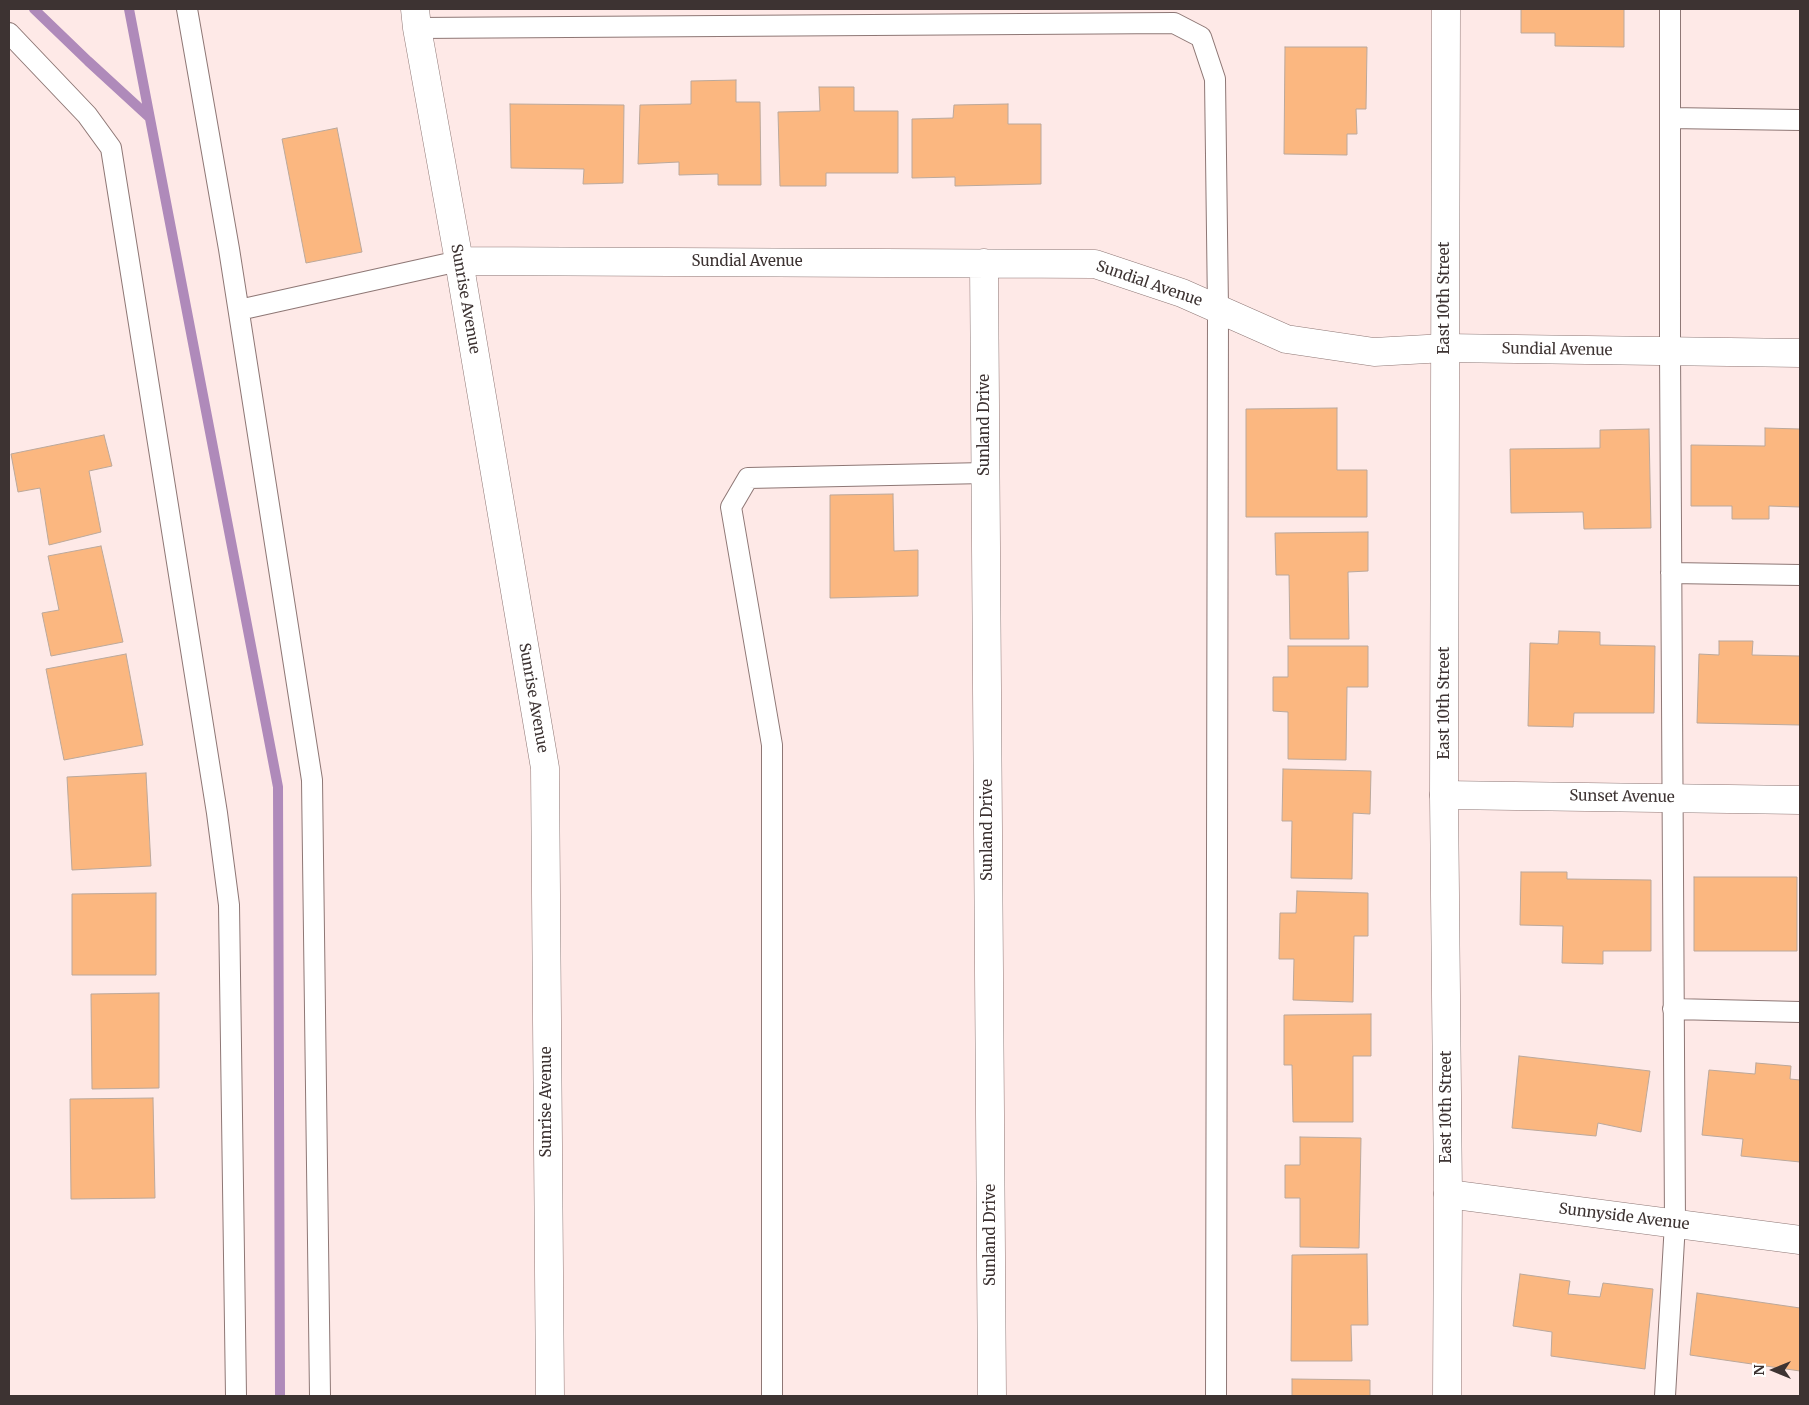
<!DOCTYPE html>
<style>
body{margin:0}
#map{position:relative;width:1809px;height:1405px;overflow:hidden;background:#fee9e7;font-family:Merriweather,serif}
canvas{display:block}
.frame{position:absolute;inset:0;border:10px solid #3d3332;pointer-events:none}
.north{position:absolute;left:1749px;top:1345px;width:50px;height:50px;-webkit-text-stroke:4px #fff;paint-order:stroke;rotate:270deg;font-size:14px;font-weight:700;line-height:20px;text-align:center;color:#3d3332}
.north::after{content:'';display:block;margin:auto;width:18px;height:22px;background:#3d3332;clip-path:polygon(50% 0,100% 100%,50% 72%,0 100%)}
</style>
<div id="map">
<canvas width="1809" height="1405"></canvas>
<div class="frame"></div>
<div class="north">N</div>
</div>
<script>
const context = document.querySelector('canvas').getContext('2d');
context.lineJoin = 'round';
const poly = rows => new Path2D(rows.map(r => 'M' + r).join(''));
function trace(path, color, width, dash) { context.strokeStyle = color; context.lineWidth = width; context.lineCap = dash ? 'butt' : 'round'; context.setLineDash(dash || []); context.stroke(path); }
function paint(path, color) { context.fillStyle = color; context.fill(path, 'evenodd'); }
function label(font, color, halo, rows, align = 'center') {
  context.font = font + ' Merriweather,serif'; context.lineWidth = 4; context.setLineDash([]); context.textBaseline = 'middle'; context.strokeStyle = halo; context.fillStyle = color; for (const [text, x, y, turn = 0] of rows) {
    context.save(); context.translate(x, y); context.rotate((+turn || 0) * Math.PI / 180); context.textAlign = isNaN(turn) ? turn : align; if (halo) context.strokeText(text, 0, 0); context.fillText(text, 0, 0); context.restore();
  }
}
const stream = poly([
 [34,9,88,61,149,117],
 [129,9,278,787,280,1396]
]);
const building = poly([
 [1521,9,1624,9,1624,47,1555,46,1555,33,1521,33,1521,9],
 [1285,47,1367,47,1366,109,1356,109,1357,134,1347,134,1347,155,1284,154,1285,47],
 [736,80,736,102,760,102,761,185,718,185,718,174,679,175,679,162,638,164,640,105,691,104,691,81,736,80],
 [819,87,854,87,854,111,898,111,898,173,826,173,826,186,780,186,778,112,820,111,819,87],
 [510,104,624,105,623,183,583,184,584,169,511,168,510,104],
 [1008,104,1008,124,1041,124,1041,184,955,186,955,177,912,178,912,119,953,118,954,105,1008,104],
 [337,128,362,252,306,263,282,139,337,128],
 [1337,408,1337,470,1367,470,1367,517,1246,517,1246,409,1337,408],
 [1765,428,1800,429,1800,507,1769,506,1769,519,1732,519,1732,506,1691,506,1691,445,1765,446,1765,428],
 [1649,429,1651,528,1584,529,1583,512,1511,513,1510,449,1600,448,1600,430,1649,429],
 [104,435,112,466,89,471,101,532,49,545,40,488,18,492,11,454,104,435],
 [893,494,894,551,918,550,918,596,830,598,830,495,893,494],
 [1368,532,1368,571,1348,572,1349,639,1290,639,1289,575,1276,575,1275,533,1368,532],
 [101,546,123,642,51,656,42,613,59,610,48,556,101,546],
 [1559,631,1600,632,1600,645,1655,646,1654,713,1574,713,1573,727,1528,726,1530,643,1558,644,1559,631],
 [1719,641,1753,641,1752,655,1800,656,1800,725,1697,723,1699,654,1719,655,1719,641],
 [1288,646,1368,646,1368,687,1347,687,1346,760,1288,759,1288,712,1273,711,1273,677,1288,677,1288,646],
 [126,654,143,745,64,760,46,669,126,654],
 [1283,769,1371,771,1370,814,1353,813,1352,879,1291,878,1292,821,1282,821,1283,769],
 [146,773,151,866,72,870,67,777,146,773],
 [1521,872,1567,872,1567,879,1651,880,1651,951,1603,951,1603,964,1562,963,1563,926,1520,925,1521,872],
 [1694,877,1797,877,1797,951,1694,951,1694,877],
 [1297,891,1368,893,1368,936,1354,936,1353,1002,1293,1000,1294,959,1279,959,1280,913,1296,913,1297,891],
 [156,893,156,975,72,975,72,894,156,893],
 [159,993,159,1088,92,1089,91,994,159,993],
 [1371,1014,1371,1056,1353,1056,1353,1122,1293,1122,1292,1065,1284,1065,1284,1015,1371,1014],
 [1519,1056,1650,1071,1641,1132,1598,1123,1596,1136,1512,1128,1519,1056],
 [1756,1063,1791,1066,1790,1079,1800,1080,1800,1162,1741,1156,1743,1139,1702,1135,1709,1070,1755,1074,1756,1063],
 [153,1098,155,1198,71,1199,70,1099,153,1098],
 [1300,1137,1361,1138,1359,1248,1300,1247,1300,1198,1285,1198,1285,1165,1300,1165,1300,1137],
 [1367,1254,1368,1325,1351,1325,1352,1361,1291,1361,1292,1255,1367,1254],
 [1520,1274,1570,1281,1568,1294,1600,1297,1603,1283,1653,1289,1645,1369,1551,1356,1552,1332,1513,1326,1520,1274],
 [1697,1293,1800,1308,1800,1371,1690,1355,1697,1293],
 [1292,1379,1370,1380,1370,1396,1292,1396,1292,1379]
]);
const lane = poly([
 [187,9,229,249,312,780,320,1396],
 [417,28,1174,23,1201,37,1215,79,1218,309,1216,1396],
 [9,33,87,115,111,148,217,813,229,905,236,1396],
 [1670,118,1800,120],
 [239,310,459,261],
 [1671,573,1800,575],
 [1673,1009,1800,1012],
 [772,1396,772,745,731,507,748,478,985,473],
 [1665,1396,1675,1223,1670,351,1670,9]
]);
const street = poly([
 [415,9,417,28,459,261,545,768,550,1396],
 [459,261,1095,264,1182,293,1286,339,1374,352,1445,348,1800,353],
 [984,263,992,1396],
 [1444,795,1800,800],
 [1448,1194,1800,1240]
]);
const secondary = poly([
 [1446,9,1444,795,1448,1194,1447,1396]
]);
const streetNames = [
 ["Sundial Avenue",747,262],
 ["Sundial Avenue",1149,284,19],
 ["East 10th Street",1445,298,-90],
 ["Sunrise Avenue",465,299,80],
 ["Sundial Avenue",1557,350,1],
 ["Sunland Drive",985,425,-90],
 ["Sunrise Avenue",533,698,80],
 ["East 10th Street",1445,703,-90],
 ["Sunset Avenue",1622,797,1],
 ["Sunland Drive",988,830,-90],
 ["Sunrise Avenue",547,1102,-90],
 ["East 10th Street",1447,1107,-90],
 ["Sunnyside Avenue",1624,1217,7],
 ["Sunland Drive",991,1235,-90]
];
trace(stream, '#af8aba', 10);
paint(building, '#fbb780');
trace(building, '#bba89b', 1);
trace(lane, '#8e7775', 22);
trace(street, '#8e7775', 29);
trace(secondary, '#8e7775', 29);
trace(lane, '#fff', 20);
trace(street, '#fff', 28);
trace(secondary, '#fff', 28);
label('15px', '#3d3332', '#fff', streetNames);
</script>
